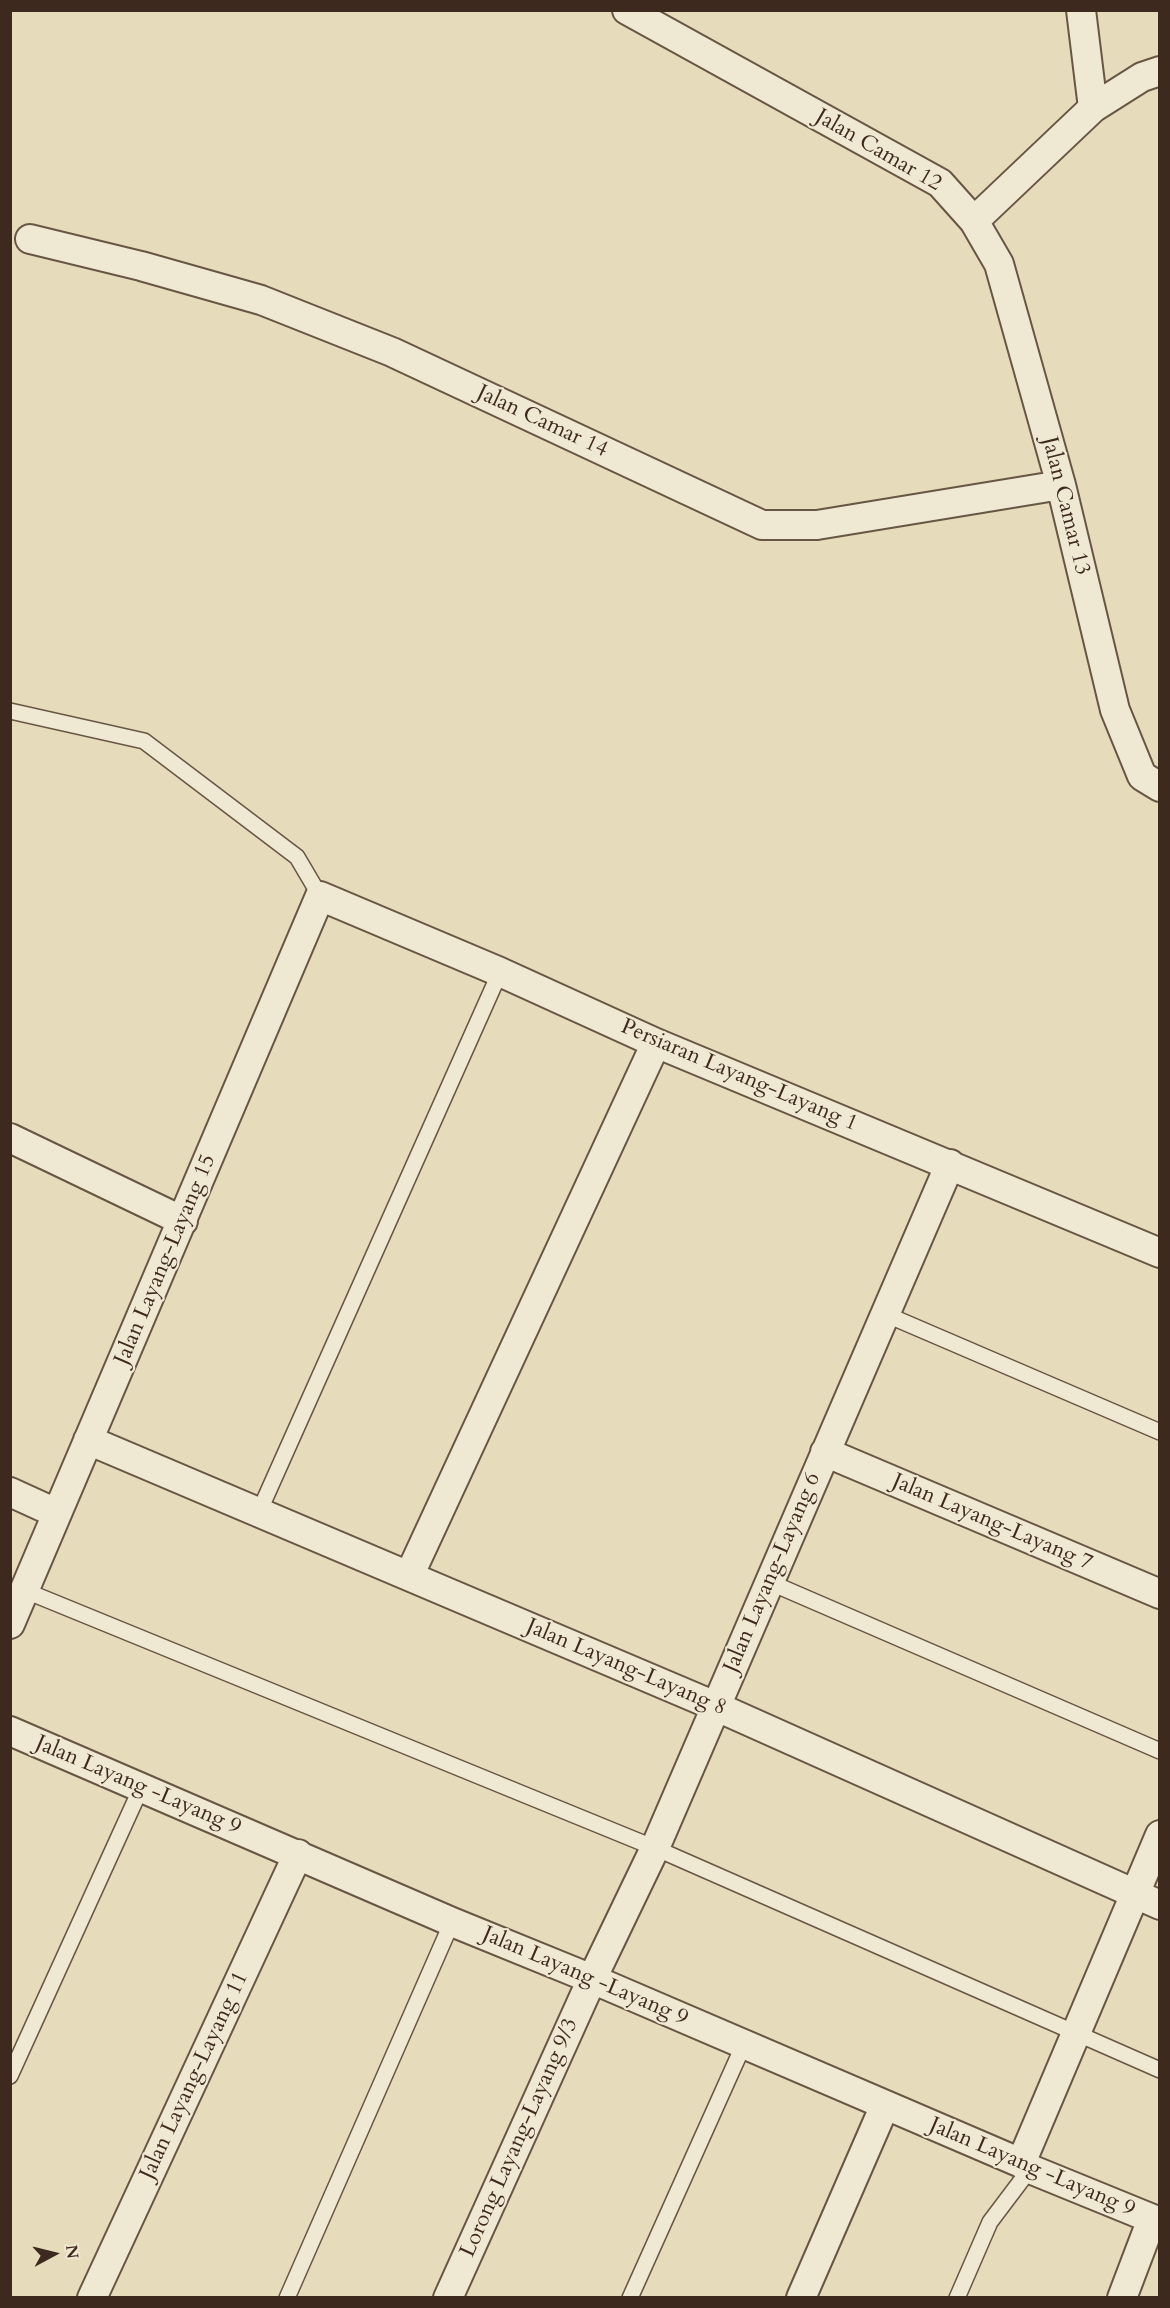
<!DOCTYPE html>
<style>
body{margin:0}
#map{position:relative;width:1170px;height:2308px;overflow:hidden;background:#e6dbba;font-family:Cardo,serif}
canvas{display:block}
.frame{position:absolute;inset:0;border:12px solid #3e291e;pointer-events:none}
.north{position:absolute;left:24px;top:2224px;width:60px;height:60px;-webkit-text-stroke:4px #efe8d2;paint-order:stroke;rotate:83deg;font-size:16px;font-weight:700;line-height:24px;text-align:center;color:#3e291e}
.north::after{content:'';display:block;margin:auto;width:21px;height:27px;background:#3e291e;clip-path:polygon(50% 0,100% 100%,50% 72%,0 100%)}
</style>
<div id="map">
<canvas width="1170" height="2308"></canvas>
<div class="frame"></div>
<div class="north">N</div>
</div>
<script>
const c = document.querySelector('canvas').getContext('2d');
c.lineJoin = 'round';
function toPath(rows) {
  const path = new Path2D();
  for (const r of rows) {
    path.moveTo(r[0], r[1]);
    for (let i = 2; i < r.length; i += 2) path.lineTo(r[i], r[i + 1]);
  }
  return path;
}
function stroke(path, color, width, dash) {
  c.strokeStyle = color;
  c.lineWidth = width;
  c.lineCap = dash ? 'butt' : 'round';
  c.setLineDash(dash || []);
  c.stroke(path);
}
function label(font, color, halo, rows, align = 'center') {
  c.font = font + ' Cardo,serif';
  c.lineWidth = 4.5;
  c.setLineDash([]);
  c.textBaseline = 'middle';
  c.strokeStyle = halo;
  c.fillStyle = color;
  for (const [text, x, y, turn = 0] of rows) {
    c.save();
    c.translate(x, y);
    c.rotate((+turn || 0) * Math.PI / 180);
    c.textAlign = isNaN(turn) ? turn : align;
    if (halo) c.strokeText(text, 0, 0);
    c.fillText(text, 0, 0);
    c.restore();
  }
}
const lane = toPath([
 [10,711,144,741,297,857,320,896],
 [885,1314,1160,1432],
 [259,1512,500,972],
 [769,1582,1160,1751],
 [26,1591,655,1848,1160,2070],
 [10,2076,141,1788],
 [287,2298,452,1922],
 [630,2298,744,2044],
 [957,2298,990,2222,1030,2169]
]);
const street = toPath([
 [627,10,940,183,974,221,999,264,1061,485,1115,710,1142,776,1160,787],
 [1081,10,1093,108],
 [974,221,1093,108,1142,77,1160,71],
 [30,239,141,266,261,300,392,352,762,525,817,525,1061,485],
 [10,1138,183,1221],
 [88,1440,715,1706,1160,1905],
 [825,1452,1160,1594],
 [10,1492,56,1513],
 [409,1576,656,1043],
 [10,1624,320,896,500,972,656,1043,1160,1253],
 [10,1731,452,1922,592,1979,1021,2163,1030,2169,1160,2222],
 [1021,2163,1160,1835],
 [92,2298,298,1854],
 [448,2298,592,1979,655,1848,950,1164],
 [801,2298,885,2105],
 [1122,2298,1152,2219]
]);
const streetNames = [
 ["Jalan Camar 12",878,151,30],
 ["Jalan Camar 14",542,422,25],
 ["Jalan Camar 13",1065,506,76],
 ["Persiaran Layang-Layang 1",739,1076,23],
 ["Jalan Layang-Layang 15",166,1260,-67],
 ["Jalan Layang-Layang 7",992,1523,23],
 ["Jalan Layang-Layang 6",773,1573,-67],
 ["Jalan Layang-Layang 8",626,1668,23],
 ["Jalan Layang -Layang 9",138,1786,23],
 ["Jalan Layang -Layang 9",585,1977,23],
 ["Jalan Layang-Layang 11",195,2076,-65],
 ["Lorong Layang-Layang 9/3",520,2138,-66],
 ["Jalan Layang -Layang 9",1032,2168,23]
];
stroke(lane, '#685645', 18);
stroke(street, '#685645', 32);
stroke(lane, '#efe8d2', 15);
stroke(street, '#efe8d2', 28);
label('22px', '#3e291e', '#efe8d2', streetNames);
</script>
